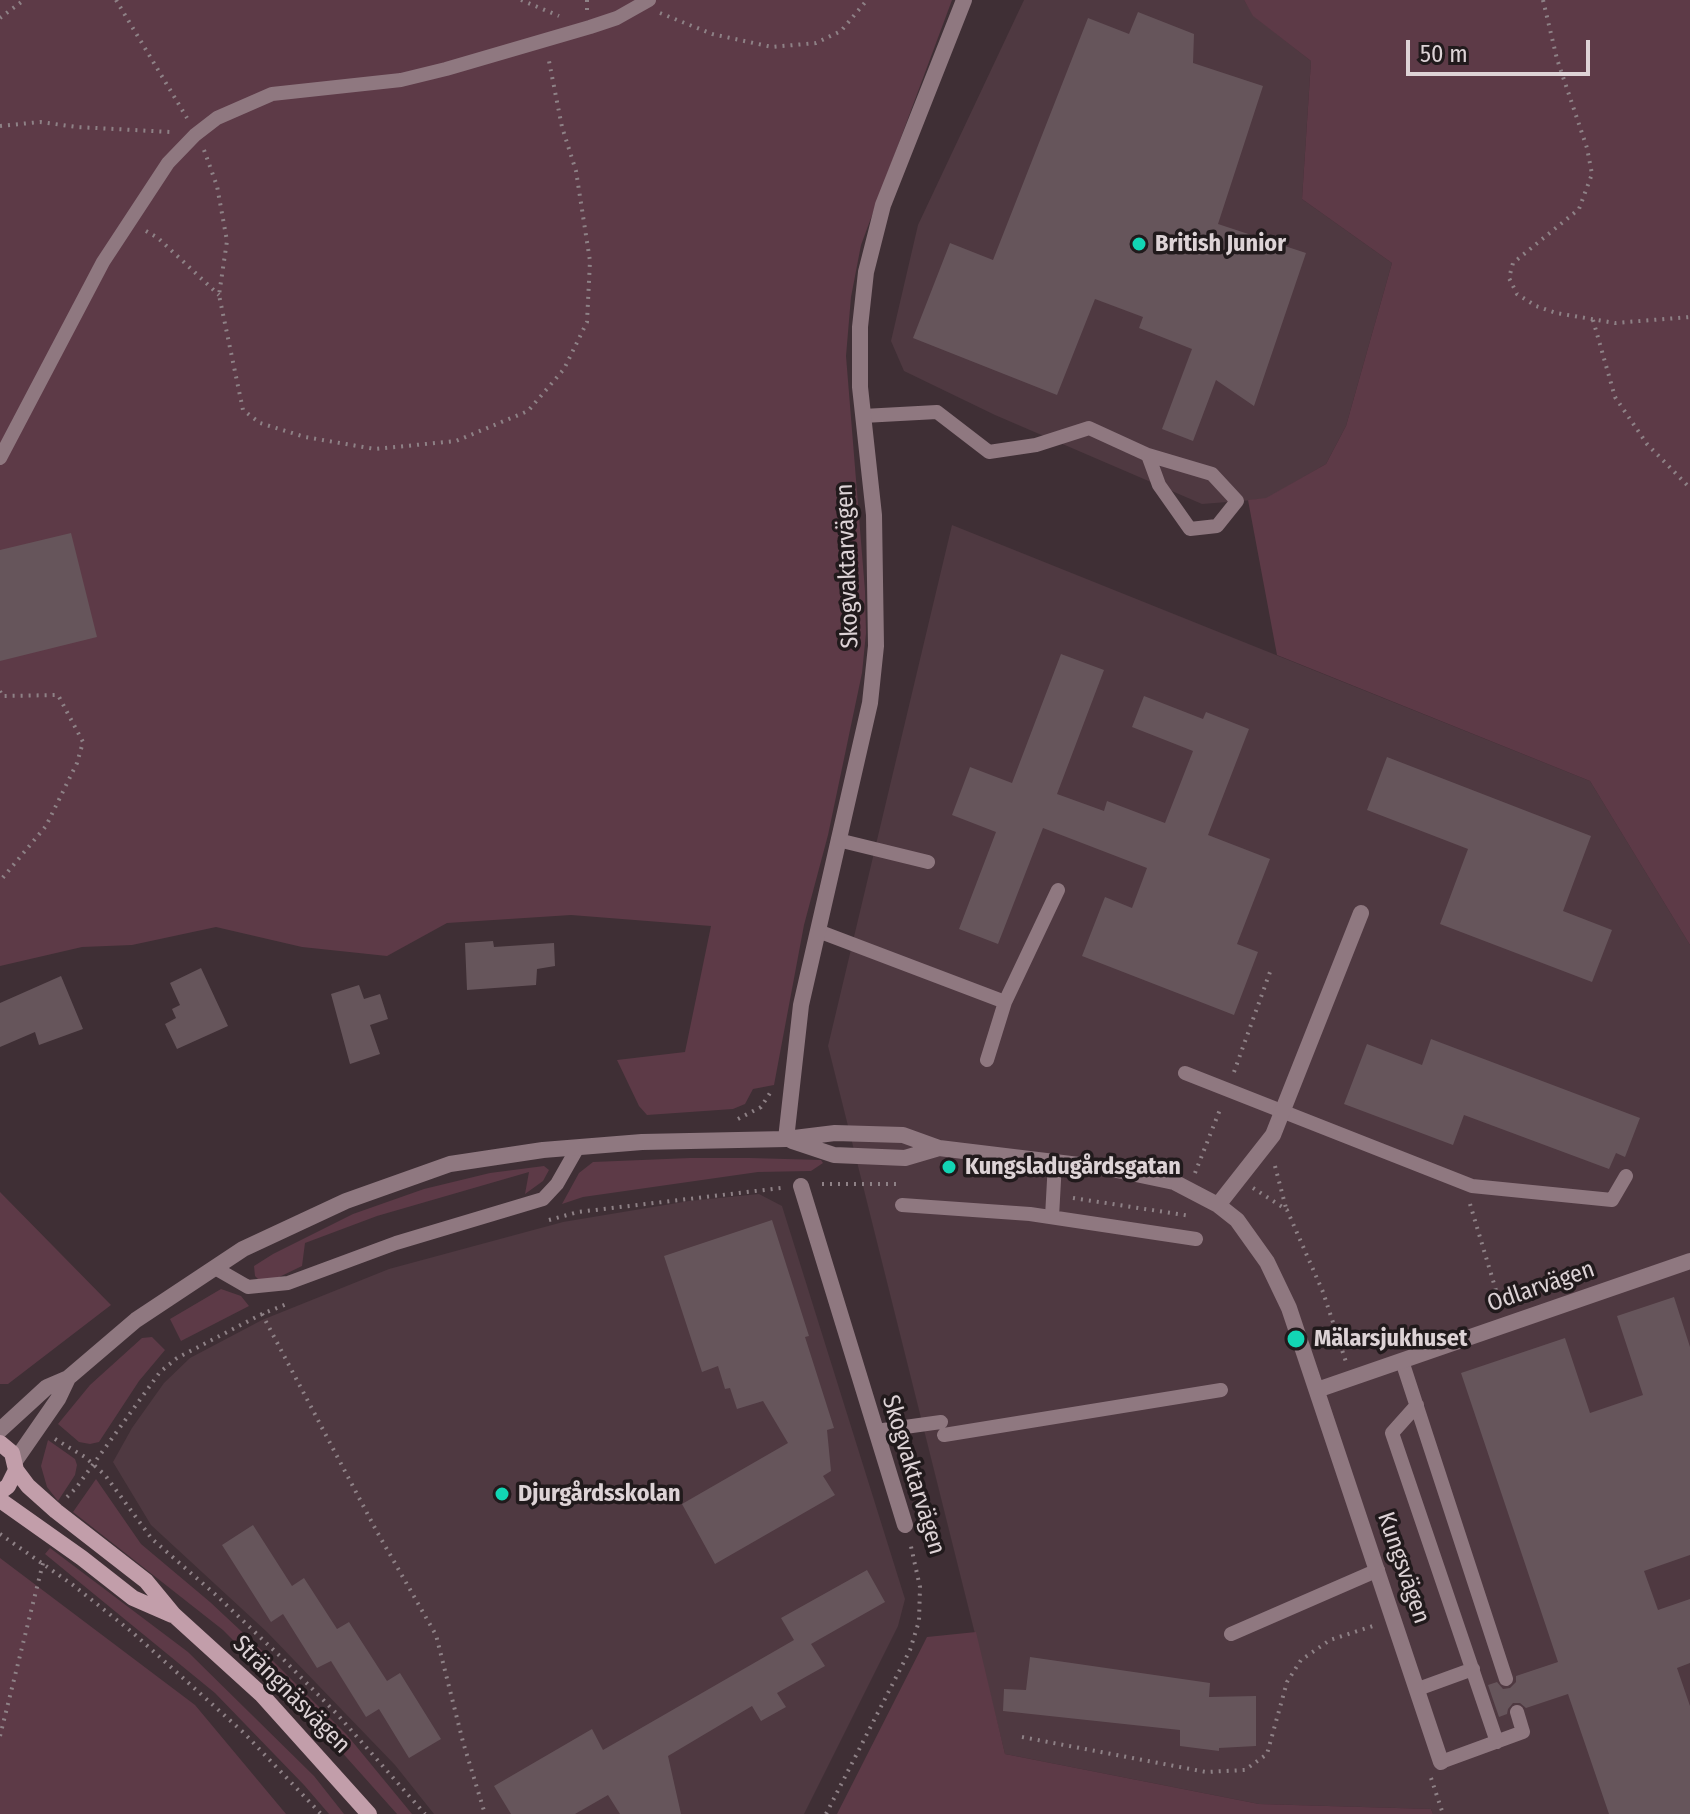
<!DOCTYPE html>
<meta charset="utf-8">
<style>
body{margin:0}
#map{position:relative;width:1690px;height:1814px;overflow:hidden;background:#3f2f35;font-family:"Fira Sans Condensed",sans-serif}
canvas{display:block}
.scale{position:absolute;left:1406px;top:40px;width:184px;height:36px;box-sizing:border-box;border:4px solid #ddd3d6;border-top:0;padding-left:10px;font-size:24px;line-height:28px;white-space:nowrap;color:#ddd3d6;-webkit-text-stroke:6px #211a1c;paint-order:stroke}
</style>
<div id="map">
<canvas width="1690" height="1814"></canvas>
<div class="scale">50 m</div>
</div>
<script>
const c = document.querySelector('canvas').getContext('2d');
c.lineJoin = 'round';
function fill(path, color) {
  c.fillStyle = color;
  c.fill(path, 'evenodd');
}
function toPath(rows) {
  const path = new Path2D();
  for (const r of rows) {
    path.moveTo(r[0], r[1]);
    for (let i = 2; i < r.length; i += 2) path.lineTo(r[i], r[i + 1]);
  }
  return path;
}
function stroke(path, color, width, dash) {
  c.strokeStyle = color;
  c.lineWidth = width;
  c.lineCap = dash ? 'butt' : 'round';
  c.setLineDash(dash || []);
  c.stroke(path);
}
function label(font, color, halo, rows, align = 'center') {
  c.font = font + ' "Fira Sans Condensed",sans-serif';
  c.lineWidth = 7;
  c.setLineDash([]);
  c.textBaseline = 'middle';
  c.strokeStyle = halo;
  c.fillStyle = color;
  for (const [text, x, y, turn = 0] of rows) {
    c.save();
    c.translate(x, y);
    c.rotate((+turn || 0) * Math.PI / 180);
    c.textAlign = isNaN(turn) ? turn : align;
    if (halo) c.strokeText(text, 0, 0);
    c.fillText(text, 0, 0);
    c.restore();
  }
}
const built = toPath([
 [1024,0,1244,0,1254,16,1311,61,1302,199,1392,263,1346,426,1326,464,1266,499,1202,504,995,415,904,371,891,341,918,225],
 [952,525,1590,781,1690,945,1690,1814,1433,1814,1431,1809,1259,1804,1005,1754,828,1046],
 [759,1194,782,1206,905,1599,898,1626,804,1814,434,1814,395,1765,267,1632,151,1525,113,1462,132,1428,164,1383,190,1358,262,1320,389,1269,563,1222,689,1201]
]);
const green = toPath([
 [0,0,952,0,861,245,851,297,846,356,865,591,866,633,862,673,828,835,804,925,774,1085,753,1089,745,1104,733,1109,647,1115,639,1106,617,1060,685,1052,711,926,571,915,447,923,387,956,302,947,216,927,132,945,82,947,0,966],
 [1244,0,1690,0,1690,945,1590,781,1277,655,1248,500,1266,498,1326,464,1346,426,1392,263,1302,199,1311,61,1253,16],
 [690,1158,750,1158,821,1160,823,1163,811,1171,758,1172,583,1197,562,1204,579,1173,593,1162],
 [544,1166,549,1170,543,1181,525,1194,529,1172,377,1216,305,1243,302,1266,273,1280,261,1282,255,1276,254,1266,273,1254,353,1214,424,1189,490,1173],
 [0,1192,111,1305,8,1384,0,1384],
 [221,1289,241,1296,249,1306,181,1341,170,1319],
 [152,1337,165,1350,139,1381,99,1442,90,1444,79,1442,58,1424,90,1385,142,1338],
 [48,1440,75,1459,77,1465,75,1475,58,1501,47,1487,41,1466],
 [96,1479,141,1544,210,1602,271,1659,347,1735,412,1814,397,1814,322,1730,223,1630,73,1512],
 [50,1548,188,1652,314,1776,344,1814,329,1814,304,1785,215,1693,45,1554],
 [0,1558,195,1705,286,1814,0,1814],
 [976,1632,1005,1754,1259,1804,1431,1809,1433,1814,837,1814,927,1637]
]);
const building = toPath([
 [1138,12,1194,34,1193,63,1263,86,1218,224,1306,253,1254,406,1216,380,1193,441,1162,429,1192,349,1139,328,1143,317,1095,299,1057,395,913,338,950,243,993,260,1088,18,1129,34],
 [71,533,97,637,0,661,0,550],
 [1061,654,1104,670,1057,794,1104,811,1107,801,1165,823,1193,751,1132,727,1144,696,1203,719,1206,712,1249,729,1208,835,1270,859,1237,944,1258,952,1234,1015,1082,956,1105,897,1132,908,1147,868,1043,828,998,944,959,929,996,832,952,815,970,767,1012,783],
 [1387,757,1591,836,1563,911,1612,930,1592,982,1440,924,1468,849,1367,810],
 [493,941,494,947,554,943,555,966,537,969,536,985,467,990,465,943],
 [201,968,228,1026,177,1049,165,1024,176,1018,172,1009,180,1005,170,983],
 [61,976,83,1029,39,1045,35,1032,0,1047,0,1003],
 [359,985,364,999,380,994,388,1019,370,1025,380,1054,350,1064,331,994],
 [1431,1039,1640,1118,1625,1157,1616,1153,1609,1169,1464,1115,1453,1145,1344,1104,1367,1044,1422,1065],
 [772,1220,809,1336,805,1337,834,1428,827,1430,831,1471,823,1476,835,1495,715,1564,682,1504,788,1443,763,1401,737,1409,730,1388,725,1389,718,1366,702,1372,664,1256],
 [1674,1297,1690,1347,1690,1555,1644,1571,1658,1610,1690,1599,1690,1663,1677,1668,1690,1706,1690,1814,1609,1814,1568,1694,1526,1708,1520,1703,1513,1703,1508,1709,1507,1714,1499,1717,1488,1685,1497,1682,1503,1689,1510,1688,1516,1682,1516,1676,1558,1662,1461,1373,1565,1338,1590,1413,1643,1395,1617,1316],
 [253,1525,292,1586,304,1578,337,1629,349,1622,387,1681,400,1673,441,1739,409,1758,379,1709,366,1717,331,1661,317,1668,283,1614,271,1622,222,1545],
 [867,1570,885,1602,811,1644,825,1666,777,1693,786,1707,761,1721,752,1706,668,1756,681,1814,620,1814,608,1795,575,1814,511,1814,494,1786,592,1729,603,1750,794,1640,781,1618],
 [1030,1657,1210,1683,1209,1697,1256,1696,1256,1746,1219,1748,1219,1751,1180,1746,1180,1730,1003,1711,1004,1689,1026,1690]
]);
const path = toPath([
 [116,0,187,118],
 [521,0,559,16],
 [1543,0,1557,59,1587,148,1592,174,1579,209,1513,263,1509,278,1517,294,1536,306,1556,313,1615,323,1690,317],
 [587,10,587,0],
 [660,13,712,34,772,47,816,43,841,31,867,0],
 [0,18,24,0],
 [0,126,40,122,77,127,171,132],
 [204,150,217,186,227,241,219,295,243,410,260,423,305,437,375,449,456,441,528,411,564,369,587,322,590,261,576,171,562,127,548,56],
 [146,231,158,238,219,295],
 [1593,320,1615,397,1647,444,1690,488],
 [0,691,2,696,58,695,83,742,77,763,46,826,0,881],
 [1234,1072,1270,972],
 [738,1119,761,1107,770,1093],
 [1275,1166,1286,1208],
 [1195,1173,1221,1107],
 [822,1184,901,1184],
 [1253,1188,1287,1210,1323,1292,1346,1362],
 [1073,1198,1191,1216],
 [1470,1204,1501,1307],
 [549,1220,578,1212,781,1188],
 [262,1314,376,1530,436,1635,463,1742,485,1814],
 [1319,1336,1336,1330],
 [55,1439,85,1457,105,1475,152,1539,216,1595,283,1659,337,1714,425,1814],
 [67,1497,76,1488,160,1372,177,1358,262,1314,289,1303],
 [0,1534,73,1585,132,1632,244,1733,321,1814],
 [0,1736,43,1563],
 [1022,1737,1206,1772,1245,1770,1267,1754,1287,1682,1301,1660,1330,1640,1376,1625],
 [1431,1778,1443,1814],
 [826,1814,910,1650,919,1621,920,1587,910,1542]
]);
const lane = toPath([
 [863,416,937,412,989,452,1036,445,1089,428,1148,455,1159,485,1190,529,1217,526,1237,501,1212,474,1148,455],
 [0,458,103,262,168,163,195,135,217,118,272,94,401,80,446,69,590,27,617,18,649,0],
 [838,840,928,862],
 [818,931,1005,1002,1058,890],
 [987,1060,1005,1002],
 [1185,1073,1472,1186,1612,1200,1626,1176],
 [902,1205,1030,1214,1196,1239],
 [1052,1217,1055,1162],
 [215,1268,248,1287,288,1283,396,1243,543,1199,557,1184,578,1147],
 [1402,1361,1506,1679],
 [1417,1405,1392,1433,1497,1742],
 [876,1431,941,1422],
 [944,1435,1221,1390],
 [1231,1634,1378,1570],
 [1418,1689,1473,1669],
 [1441,1762,1523,1732,1517,1712]
]);
const street = toPath([
 [786,1139,801,1005,870,703,876,646,874,515,860,387,860,327,866,272,883,205,964,0],
 [792,1141,834,1155,905,1158,939,1148],
 [801,1186,905,1525],
 [1218,1205,1273,1135,1361,913],
 [1317,1390,1690,1261],
 [0,1430,47,1387,68,1378,136,1320,243,1249,346,1201,450,1164,543,1150,642,1142,786,1139,835,1133,903,1135,939,1148,1112,1169,1174,1182,1218,1205,1237,1220,1267,1262,1289,1308,1441,1762],
 [15,1461,58,1399,68,1378]
]);
const secondary = toPath([
 [0,1443,12,1453,16,1470,8,1486,0,1492],
 [16,1470,28,1486,56,1511,146,1581,174,1615,261,1694,369,1814],
 [0,1500,82,1558,133,1598,172,1615]
]);
const markers = [
 [1139,244,8,"#12d5b4"],
 [949,1167,8,"#12d5b4"],
 [1296,1339,10,"#12d5b4"],
 [502,1494,8,"#12d5b4"]
];
const poiNames = [
 ["British Junior",1155,244],
 ["Kungsladugårdsgatan",965,1167],
 ["Mälarsjukhuset",1314,1339],
 ["Djurgårdsskolan",518,1494]
];
const streetNames = [
 ["Skogvaktarvägen",848,566,-92],
 ["Odlarvägen",1541,1287,-19],
 ["Skogvaktarvägen",913,1475,73],
 ["Kungsvägen",1403,1568,71],
 ["Strängnäsvägen",291,1695,45]
];
fill(built, '#4f3941');
fill(green, '#5d3a47');
fill(building, '#66555b');
stroke(path, '#8e8186', 4, [2, 6]);
stroke(lane, '#8f7880', 14);
stroke(street, '#8f7880', 16);
stroke(secondary, '#c29eaa', 16);
for (const [x, y, r, color] of markers) {
  const dot = new Path2D();
  dot.arc(x, y, r, 0, 2 * Math.PI);
  c.fillStyle = color;
  c.fill(dot);
  stroke(dot, '#211a1c', 3);
}
label('bold 24px', '#ddd3d6', '#211a1c', poiNames, 'left');
label('24px', '#ddd3d6', '#211a1c', streetNames);
</script>
